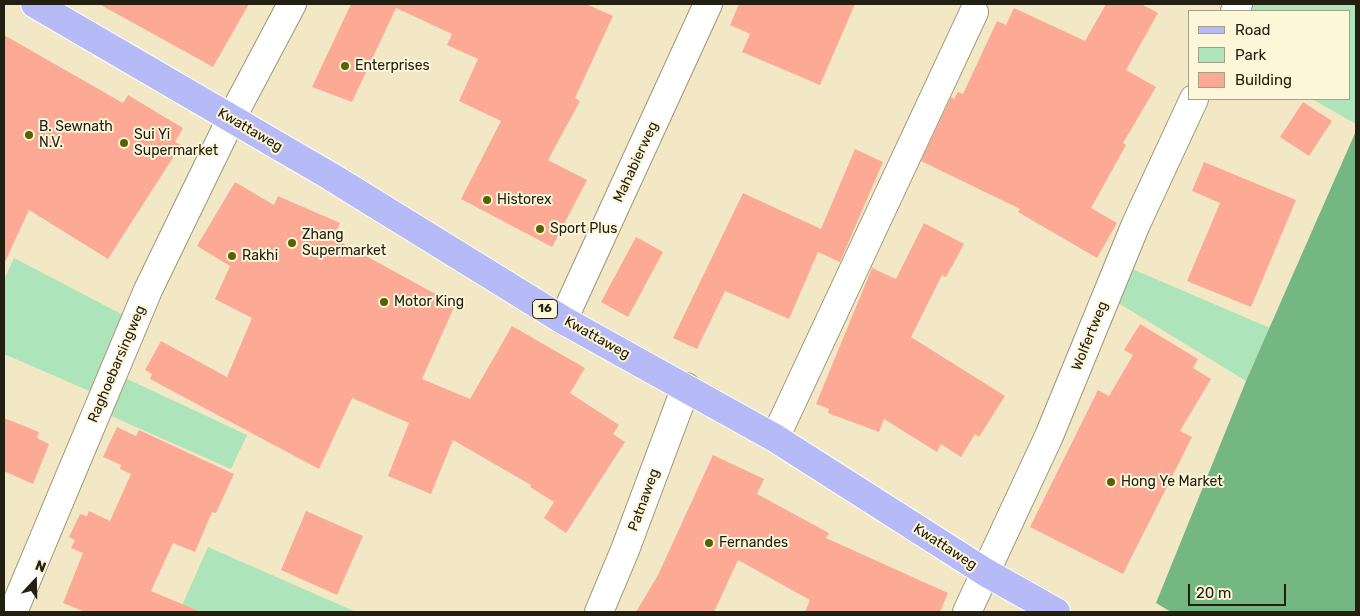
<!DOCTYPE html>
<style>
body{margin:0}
#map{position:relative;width:1360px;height:616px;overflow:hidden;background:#f3e8c5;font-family:Rubik,sans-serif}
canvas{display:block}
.frame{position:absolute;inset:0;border:5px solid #232012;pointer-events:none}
.legend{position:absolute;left:1188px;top:10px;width:162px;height:90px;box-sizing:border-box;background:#fef6d9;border:1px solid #a6a089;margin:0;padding:6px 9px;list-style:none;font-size:15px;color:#232012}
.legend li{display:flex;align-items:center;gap:10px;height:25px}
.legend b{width:25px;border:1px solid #a6a089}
.north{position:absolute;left:10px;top:556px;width:50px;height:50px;-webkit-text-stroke:4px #fef6d9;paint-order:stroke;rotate:21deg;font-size:14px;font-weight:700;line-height:20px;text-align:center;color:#232012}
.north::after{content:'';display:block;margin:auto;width:18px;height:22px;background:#232012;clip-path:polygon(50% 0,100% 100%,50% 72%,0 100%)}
.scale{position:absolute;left:1188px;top:584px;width:98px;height:22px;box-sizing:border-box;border:2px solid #232012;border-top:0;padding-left:6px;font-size:15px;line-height:18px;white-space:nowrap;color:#232012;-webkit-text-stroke:4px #fef6d9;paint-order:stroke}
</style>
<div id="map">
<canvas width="1360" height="616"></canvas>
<div class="frame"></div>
<ul class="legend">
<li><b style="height:6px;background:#b6bbf8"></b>Road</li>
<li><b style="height:14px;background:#aee4b9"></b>Park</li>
<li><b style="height:14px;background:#fcaa96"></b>Building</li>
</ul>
<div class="north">N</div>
<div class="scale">20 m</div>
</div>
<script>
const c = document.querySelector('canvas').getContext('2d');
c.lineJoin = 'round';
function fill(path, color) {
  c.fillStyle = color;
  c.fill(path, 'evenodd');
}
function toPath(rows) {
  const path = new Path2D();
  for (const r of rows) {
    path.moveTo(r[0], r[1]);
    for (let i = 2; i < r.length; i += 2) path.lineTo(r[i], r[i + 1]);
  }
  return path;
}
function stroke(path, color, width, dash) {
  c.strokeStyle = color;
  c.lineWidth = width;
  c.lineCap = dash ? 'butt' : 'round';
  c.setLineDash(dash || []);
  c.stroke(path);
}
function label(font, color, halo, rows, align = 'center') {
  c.font = font + ' Rubik,sans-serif';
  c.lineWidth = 4;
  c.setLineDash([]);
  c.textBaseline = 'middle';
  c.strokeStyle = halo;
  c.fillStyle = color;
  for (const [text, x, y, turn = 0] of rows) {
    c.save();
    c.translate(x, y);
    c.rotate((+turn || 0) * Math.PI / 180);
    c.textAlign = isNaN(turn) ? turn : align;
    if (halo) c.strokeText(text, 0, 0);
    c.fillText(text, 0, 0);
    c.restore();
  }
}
const green = toPath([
 [1253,4,1356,4,1356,124,1312,99,1349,99,1349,11,1250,11],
 [14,258,125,316,94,393,4,354,4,280],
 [1130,268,1270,328,1246,381,1115,301],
 [125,378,247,435,231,469,109,415],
 [208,547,356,612,179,612]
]);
const forest = toPath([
 [1356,131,1356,612,1171,612,1156,603,1246,381]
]);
const building = toPath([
 [99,4,249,4,213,67],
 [351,4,586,4,613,16,575,98,580,101,548,160,587,180,552,247,461,199,501,121,459,101,478,59,447,45,452,34,396,8,352,102,312,87],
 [739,4,855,4,820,85,742,52,750,34,730,25],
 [1106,4,1141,4,1158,13,1126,70,1156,87,1123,143,1126,145,1091,208,1117,223,1097,258,1018,212,1020,209,921,161,951,97,954,99,958,92,963,94,997,21,1006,25,1014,8,1085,41],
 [4,35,123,103,128,95,183,128,175,142,181,145,108,259,29,210,4,264],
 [1303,102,1332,121,1309,156,1280,137],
 [855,149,883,162,840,262,818,252,789,319,725,291,697,349,673,338,743,193,821,229],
 [1204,162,1296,200,1251,307,1187,281,1220,203,1192,191],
 [235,182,274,205,278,196,340,223,333,238,430,291,456,303,422,379,470,399,512,326,585,368,570,393,619,425,613,434,625,442,566,533,544,518,554,502,530,487,531,485,453,440,431,494,388,476,409,423,352,398,319,469,150,379,152,374,145,370,161,341,227,377,252,318,215,299,230,266,197,246],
 [924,223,964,244,946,277,942,275,911,337,1005,396,979,437,975,434,961,457,941,444,937,452,884,419,879,432,828,413,829,409,816,404,872,268,896,279],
 [636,237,663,252,628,317,601,302],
 [1140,324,1198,359,1193,368,1211,379,1180,431,1192,437,1123,574,1030,527,1098,390,1109,396,1133,355,1124,350],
 [4,418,39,432,37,438,49,444,33,484,4,471],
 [117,427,136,436,139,430,234,474,216,513,212,512,195,552,173,543,151,591,201,612,85,612,63,603,83,553,71,548,75,540,69,537,80,514,87,516,89,511,110,521,131,474,120,469,121,465,103,457],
 [713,455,764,479,757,494,829,533,826,538,948,593,940,612,805,612,810,600,738,560,714,612,636,612,658,575],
 [306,511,363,536,337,595,281,570]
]);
const street = toPath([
 [1235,11,1238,4],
 [563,320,708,4],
 [775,438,974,12],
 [13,612,148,290,231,119],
 [599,612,625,550,686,387],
 [967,612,1049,436,1136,224,1194,99]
]);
const secondary = toPath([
 [231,119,292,4]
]);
const primary = toPath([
 [35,4,330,176,563,320,775,438,985,572,1056,612]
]);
const markers = [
 [345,66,5,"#596200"],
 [29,135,5,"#596200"],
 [124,143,5,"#596200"],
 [487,200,5,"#596200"],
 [540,229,5,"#596200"],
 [292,243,5,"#596200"],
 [232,256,5,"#596200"],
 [384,302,5,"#596200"],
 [1111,482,5,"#596200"],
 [709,543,5,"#596200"]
];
const shields = [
 [545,309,25]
];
const shieldNames = [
 ["16",545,309]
];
const poiNames = [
 ["Enterprises",355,66],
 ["B. Sewnath",39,127],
 ["N.V.",39,143],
 ["Sui Yi",134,135],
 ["Supermarket",134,151],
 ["Historex",497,200],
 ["Sport Plus",550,229],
 ["Zhang",302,235],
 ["Supermarket",302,251],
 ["Rakhi",242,256],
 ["Motor King",394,302],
 ["Hong Ye Market",1121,482],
 ["Fernandes",719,543]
];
const streetNames = [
 ["Kwattaweg",250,130,30],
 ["Mahabierweg",636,162,-65],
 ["Wolfertweg",1090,336,-68],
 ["Kwattaweg",597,338,29],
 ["Raghoebarsingweg",117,364,-67],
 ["Patnaweg",644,500,-70],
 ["Kwattaweg",945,547,33]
];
fill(green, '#aee4b9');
fill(forest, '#74b783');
fill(building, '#fcaa96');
stroke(street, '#9e9574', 30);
stroke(secondary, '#9e9574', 30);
stroke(primary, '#fff', 30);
stroke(street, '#fff', 28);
stroke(secondary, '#fff', 28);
stroke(primary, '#b6bbf8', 28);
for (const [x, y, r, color] of markers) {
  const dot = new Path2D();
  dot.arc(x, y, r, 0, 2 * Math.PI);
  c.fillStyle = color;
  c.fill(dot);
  stroke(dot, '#fef6d9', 2);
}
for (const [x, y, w] of shields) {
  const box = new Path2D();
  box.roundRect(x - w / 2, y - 9.5, w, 19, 4);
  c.fillStyle = '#fef6d9';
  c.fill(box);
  stroke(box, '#232012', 1);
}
label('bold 12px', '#232012', null, shieldNames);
label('14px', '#232012', '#fef6d9', poiNames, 'left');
label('14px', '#232012', '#fef6d9', streetNames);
</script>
